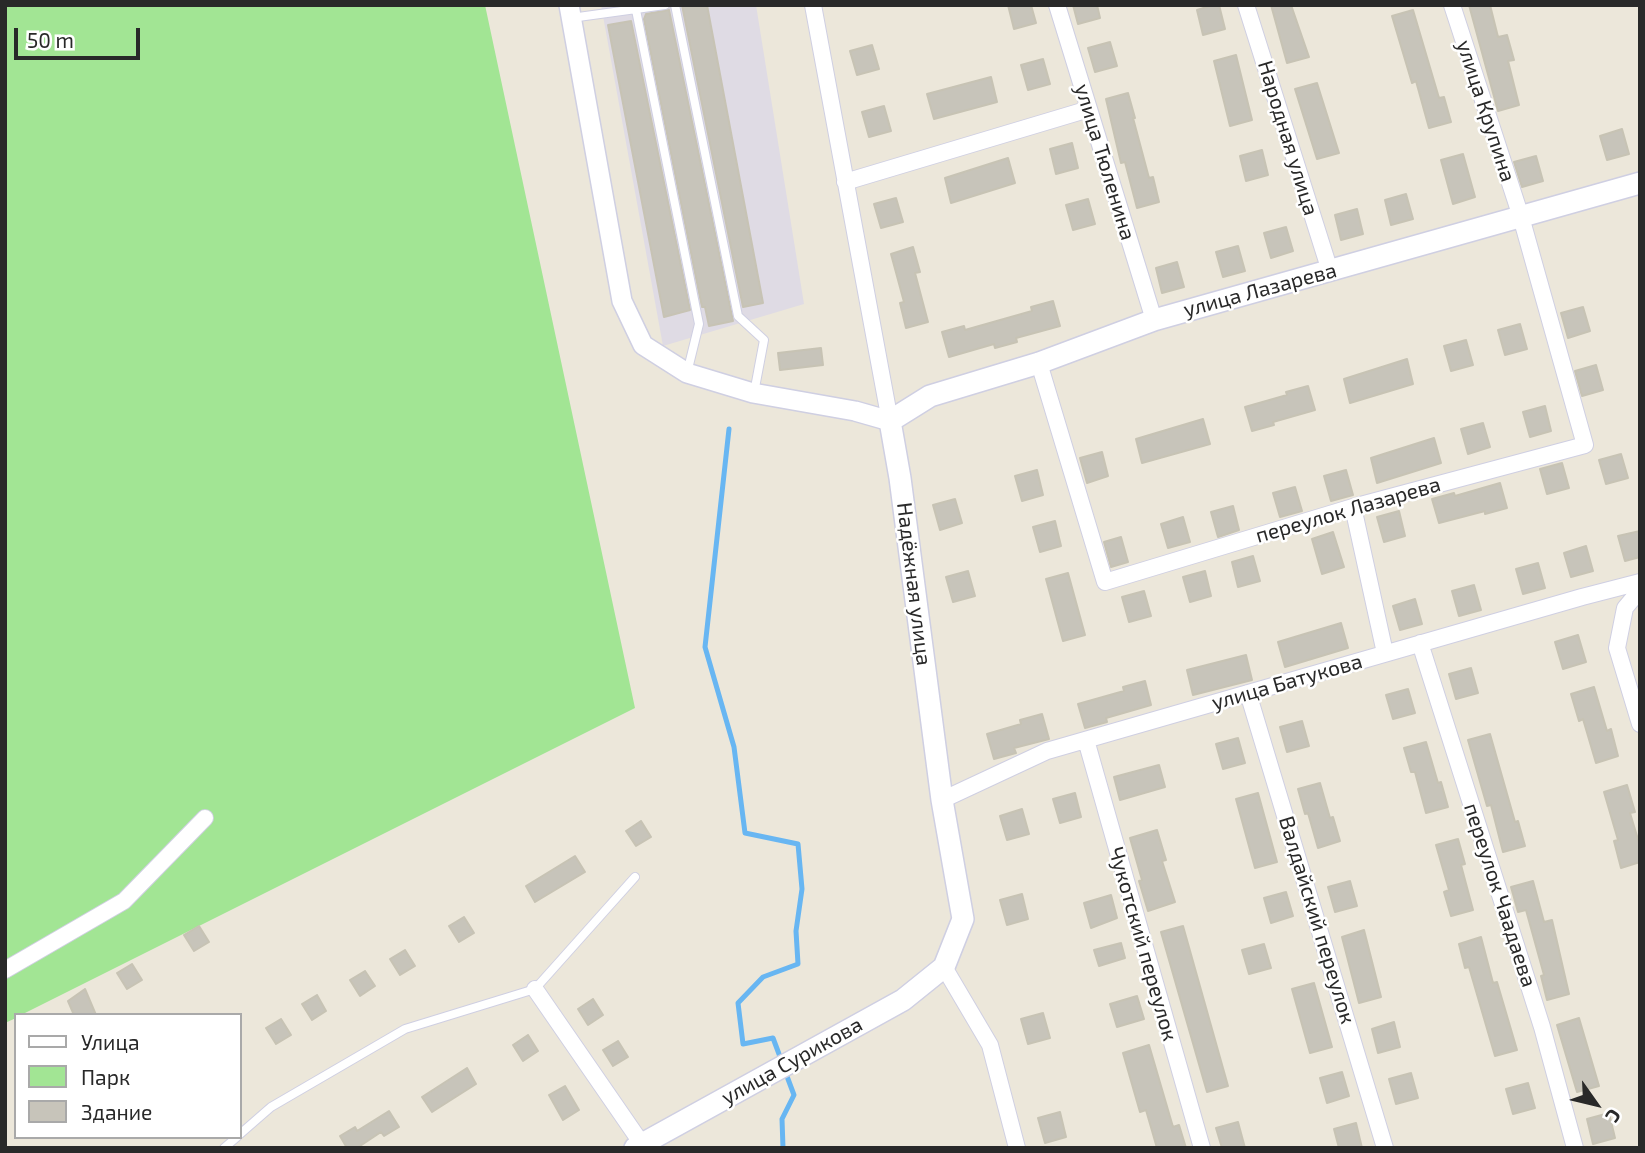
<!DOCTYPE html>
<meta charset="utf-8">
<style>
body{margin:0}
#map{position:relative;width:1645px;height:1153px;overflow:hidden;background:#ece7da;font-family:"Exo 2",sans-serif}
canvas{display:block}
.frame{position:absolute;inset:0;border:7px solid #292929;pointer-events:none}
.legend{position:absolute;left:14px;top:1013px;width:228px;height:126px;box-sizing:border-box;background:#fff;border:2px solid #a9a9a9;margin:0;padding:9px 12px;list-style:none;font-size:21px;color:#292929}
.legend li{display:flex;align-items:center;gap:14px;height:35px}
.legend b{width:35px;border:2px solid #a9a9a9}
.north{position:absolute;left:1561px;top:1069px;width:70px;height:70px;-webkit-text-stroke:5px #fff;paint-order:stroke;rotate:124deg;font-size:19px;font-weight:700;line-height:28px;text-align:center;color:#292929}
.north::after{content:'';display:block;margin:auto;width:24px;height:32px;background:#292929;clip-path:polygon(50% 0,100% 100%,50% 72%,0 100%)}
.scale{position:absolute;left:14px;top:28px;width:126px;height:32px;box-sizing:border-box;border:4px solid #292929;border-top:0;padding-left:9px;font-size:21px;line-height:24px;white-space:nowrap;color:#292929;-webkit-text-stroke:5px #fff;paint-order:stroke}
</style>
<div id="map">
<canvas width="1645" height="1153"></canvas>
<div class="frame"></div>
<ul class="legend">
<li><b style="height:9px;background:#fff"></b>Улица</li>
<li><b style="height:19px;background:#a2e594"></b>Парк</li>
<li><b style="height:19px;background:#c7c4ba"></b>Здание</li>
</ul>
<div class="north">С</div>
<div class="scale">50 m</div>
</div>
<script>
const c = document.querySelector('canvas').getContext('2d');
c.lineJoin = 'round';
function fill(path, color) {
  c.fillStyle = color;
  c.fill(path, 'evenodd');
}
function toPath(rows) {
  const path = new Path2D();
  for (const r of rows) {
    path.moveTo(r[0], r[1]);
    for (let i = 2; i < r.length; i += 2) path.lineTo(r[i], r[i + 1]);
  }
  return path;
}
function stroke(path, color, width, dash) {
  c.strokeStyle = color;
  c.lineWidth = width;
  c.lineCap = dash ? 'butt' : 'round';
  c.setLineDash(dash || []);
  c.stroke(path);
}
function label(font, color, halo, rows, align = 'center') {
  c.font = font + ' "Exo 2",sans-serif';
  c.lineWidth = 5;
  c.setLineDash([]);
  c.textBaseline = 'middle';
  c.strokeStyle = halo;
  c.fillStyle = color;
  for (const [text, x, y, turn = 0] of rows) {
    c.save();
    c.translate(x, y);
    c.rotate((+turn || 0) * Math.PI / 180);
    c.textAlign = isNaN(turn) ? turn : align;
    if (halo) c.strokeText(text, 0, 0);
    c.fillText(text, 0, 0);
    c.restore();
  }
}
const industrial = toPath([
 [601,5,756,5,804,304,663,346]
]);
const green = toPath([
 [5,5,485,5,635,708,21,1015,16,1015,16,1018,5,1023]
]);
const stream = toPath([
 [729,429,705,647,734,747,745,833,798,844,802,889,796,931,798,964,763,977,738,1003,743,1044,773,1038,782,1062],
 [783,1148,782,1119,794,1095,785,1071]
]);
const building = toPath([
 [682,5,707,5,763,303,743,307,682,5],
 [1008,5,1031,5,1036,23,1014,29,1008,5],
 [1073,5,1097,5,1100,18,1078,24,1073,5],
 [1213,5,1219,5,1225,29,1203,35,1197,10,1213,5],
 [1271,5,1291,5,1309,57,1287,63,1271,5],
 [1469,5,1490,5,1498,37,1507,35,1514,60,1508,61,1519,105,1498,111,1469,5],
 [669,10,733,321,709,326,705,307,702,307,644,19,646,14,669,10],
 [1413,10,1439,98,1444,97,1451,122,1429,128,1416,81,1412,83,1392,16,1413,10],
 [631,21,690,310,664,317,608,25,631,21],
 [1110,42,1117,66,1095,72,1088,48,1110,42],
 [872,45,879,69,857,75,850,51,872,45],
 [1236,55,1252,120,1230,126,1214,61,1236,55],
 [1043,59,1050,84,1028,90,1021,65,1043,59],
 [991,77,997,102,934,119,927,94,991,77],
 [1317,83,1339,153,1317,159,1295,89,1317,83],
 [1128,93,1135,118,1133,118,1149,178,1153,177,1159,202,1137,208,1125,162,1121,163,1106,99,1128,93],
 [884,106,891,131,869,137,862,112,884,106],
 [1622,129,1629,154,1607,160,1600,136,1622,129],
 [1072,143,1078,168,1056,174,1050,149,1072,143],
 [1262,150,1268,175,1246,181,1240,156,1262,150],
 [1463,154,1475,197,1453,204,1441,160,1463,154],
 [1536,156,1543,181,1522,187,1514,162,1536,156],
 [1008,158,1015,183,951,203,945,178,1008,158],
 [1406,194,1413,219,1391,225,1385,200,1406,194],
 [896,198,903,222,881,228,874,204,896,198],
 [1088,199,1095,224,1073,230,1066,205,1088,199],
 [1357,209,1363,234,1341,240,1335,215,1357,209],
 [1286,227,1293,251,1271,258,1264,233,1286,227],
 [1238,246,1245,271,1223,277,1216,252,1238,246],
 [913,247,920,272,915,273,928,322,906,328,900,303,904,302,891,254,913,247],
 [1177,262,1184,287,1162,293,1156,268,1177,262],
 [1053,301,1060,326,1016,338,1017,342,995,348,994,344,949,357,942,332,964,326,965,330,1032,311,1031,307,1053,301],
 [1583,307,1590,331,1568,338,1561,313,1583,307],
 [1520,324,1527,349,1505,355,1498,330,1520,324],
 [1466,340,1473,365,1451,371,1444,346,1466,340],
 [821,348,823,365,780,370,778,353,821,348],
 [1407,359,1413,384,1350,403,1344,379,1407,359],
 [1596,365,1603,390,1582,396,1575,371,1596,365],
 [1308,386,1315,410,1273,422,1274,425,1252,431,1245,407,1287,395,1286,392,1308,386],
 [1545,406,1551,431,1530,437,1523,412,1545,406],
 [1203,419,1210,444,1142,463,1136,439,1203,419],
 [1483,423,1490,447,1468,454,1461,429,1483,423],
 [1434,438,1441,463,1377,483,1371,458,1434,438],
 [1102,452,1108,476,1087,483,1080,458,1102,452],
 [1621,454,1628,478,1606,484,1599,460,1621,454],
 [1562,463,1569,488,1547,494,1540,469,1562,463],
 [1037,470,1043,495,1022,501,1015,476,1037,470],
 [1346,470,1353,495,1331,501,1324,476,1346,470],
 [1500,483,1507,508,1485,514,1485,511,1439,523,1432,499,1454,493,1455,496,1500,483],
 [1295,487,1302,511,1280,517,1273,493,1295,487],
 [955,499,962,523,940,530,933,505,955,499],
 [1233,506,1239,530,1218,537,1211,512,1233,506],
 [1399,511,1405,536,1384,542,1377,517,1399,511],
 [1183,517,1190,542,1168,548,1161,524,1183,517],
 [1055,521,1061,546,1040,552,1033,527,1055,521],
 [1640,531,1640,557,1625,561,1618,536,1640,531],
 [1333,532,1344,567,1322,574,1312,539,1333,532],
 [1121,537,1128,562,1111,567,1104,542,1121,537],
 [1586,546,1593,571,1571,577,1564,553,1586,546],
 [1253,556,1260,581,1238,587,1232,562,1253,556],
 [1538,563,1545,588,1523,594,1516,569,1538,563],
 [968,571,975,596,953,602,946,577,968,571],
 [1205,571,1211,596,1190,602,1183,577,1205,571],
 [1068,573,1085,635,1063,641,1046,579,1068,573],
 [1474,585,1481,610,1459,616,1452,591,1474,585],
 [1144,591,1151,616,1129,622,1122,597,1144,591],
 [1415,599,1422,624,1400,630,1393,606,1415,599],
 [1341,623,1348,648,1285,667,1278,642,1341,623],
 [1578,635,1586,662,1563,669,1555,642,1578,635],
 [1246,655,1252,680,1193,695,1187,670,1246,655],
 [1471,668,1478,693,1456,699,1449,674,1471,668],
 [1145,681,1151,705,1106,718,1107,722,1085,728,1078,704,1124,691,1123,687,1145,681],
 [1594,687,1607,731,1611,729,1618,756,1596,763,1583,719,1579,721,1571,694,1594,687],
 [1408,689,1415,713,1393,719,1386,695,1408,689],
 [1042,714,1049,739,1014,748,1016,753,994,759,987,734,1021,724,1020,720,1042,714],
 [1302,721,1309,746,1287,752,1280,727,1302,721],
 [1490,734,1515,822,1518,821,1525,846,1503,852,1491,805,1487,806,1468,740,1490,734],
 [1238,738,1245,763,1223,769,1216,744,1238,738],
 [1426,742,1438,783,1441,782,1448,807,1426,813,1415,772,1411,772,1404,748,1426,742],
 [1159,765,1165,787,1120,800,1114,777,1159,765],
 [1320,783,1330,818,1333,817,1340,841,1318,848,1308,813,1305,814,1298,789,1320,783],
 [1627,785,1635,812,1630,813,1640,846,1640,862,1621,868,1614,841,1618,840,1604,792,1627,785],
 [1075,793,1081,817,1060,823,1053,799,1075,793],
 [1258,793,1277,862,1255,868,1236,799,1258,793],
 [1022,809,1029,834,1007,840,1000,816,1022,809],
 [641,821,651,837,636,846,626,831,641,821],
 [1157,830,1166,860,1162,861,1175,902,1148,911,1139,881,1142,880,1130,838,1157,830],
 [1458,839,1465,864,1461,865,1473,910,1451,916,1444,892,1449,890,1436,845,1458,839],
 [575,856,585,872,535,902,526,886,575,856],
 [1350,881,1357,906,1335,912,1328,887,1350,881],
 [1533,881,1544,922,1552,920,1569,994,1547,1000,1541,976,1544,975,1526,910,1518,912,1511,887,1533,881],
 [1286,892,1293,916,1271,923,1264,898,1286,892],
 [1022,894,1028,919,1007,925,1000,900,1022,894],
 [1111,895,1117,918,1091,928,1084,903,1111,895],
 [464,917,474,933,459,942,449,926,464,917],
 [199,926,209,942,194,951,184,935,199,926],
 [1183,926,1228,1086,1207,1092,1161,932,1183,926],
 [1364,930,1381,997,1359,1003,1342,937,1364,930],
 [1481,937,1493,983,1497,982,1517,1050,1495,1056,1469,967,1465,968,1459,944,1481,937],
 [1121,943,1125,958,1099,966,1094,950,1121,943],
 [1264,944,1271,968,1249,974,1242,950,1264,944],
 [405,950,415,966,400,975,390,959,405,950],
 [132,964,142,980,127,989,117,973,132,964],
 [365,971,375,986,360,996,350,980,365,971],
 [1314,983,1332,1047,1310,1053,1292,989,1314,983],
 [85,989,96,1015,74,1015,68,1001,85,989],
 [317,995,326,1011,312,1020,302,1004,317,995],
 [1137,996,1144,1019,1117,1027,1110,1004,1137,996],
 [593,999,603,1015,588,1025,578,1009,593,999],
 [1043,1013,1050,1038,1028,1044,1021,1019,1043,1013],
 [1579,1018,1599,1086,1577,1092,1557,1025,1579,1018],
 [281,1019,291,1035,276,1044,266,1028,281,1019],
 [1394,1022,1400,1047,1378,1053,1372,1029,1394,1022],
 [528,1035,538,1051,523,1061,513,1045,528,1035],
 [618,1041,628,1057,613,1066,603,1050,618,1041],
 [1149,1045,1173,1127,1179,1125,1186,1148,1157,1148,1146,1110,1140,1112,1123,1053,1149,1045],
 [467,1068,476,1084,432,1112,422,1097,467,1068],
 [1342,1072,1349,1096,1327,1103,1320,1078,1342,1072],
 [1411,1073,1418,1098,1396,1104,1389,1079,1411,1073],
 [1528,1083,1535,1108,1513,1114,1506,1089,1528,1083],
 [565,1086,579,1110,563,1120,549,1095,565,1086],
 [389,1111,399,1127,384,1136,381,1132,357,1148,347,1148,340,1136,355,1127,357,1131,389,1111],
 [1060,1112,1066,1137,1045,1143,1038,1118,1060,1112],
 [1609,1113,1615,1138,1593,1144,1587,1119,1609,1113],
 [1238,1122,1245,1148,1222,1148,1216,1128,1238,1122],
 [1356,1123,1362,1148,1339,1148,1334,1129,1356,1123]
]);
const service = toPath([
 [635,5,699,324,687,373],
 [675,5,738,316,764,340,754,393],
 [571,18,665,5],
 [240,1134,271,1107,405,1029,535,989,635,877],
 [224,1148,237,1137]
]);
const minor = toPath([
 [813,5,890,421],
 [1057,5,1154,320],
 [1246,5,1330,271],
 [845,182,1089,109],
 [1039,363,1105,582,1353,507,1585,445,1521,217,1452,5],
 [1353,507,1385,653],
 [1640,590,1625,608,1617,648,1640,724],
 [1420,643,1542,1027,1575,1148],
 [1248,693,1385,1148],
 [1086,740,1202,1148],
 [942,800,1047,751,1582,597,1640,582],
 [944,967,990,1045,1017,1148],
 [5,970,124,901,205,818],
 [535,989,642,1144,642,1148]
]);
const tertiary = toPath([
 [569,5,622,301,643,345,687,373,753,393,855,411,890,421]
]);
const secondary = toPath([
 [635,1148,903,1000,944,967,963,919,942,800,900,478,890,421,930,396,1039,363,1154,320,1640,183]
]);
const streetNames = [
 ["улица Крупина",1486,111,72],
 ["Народная улица",1288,138,73],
 ["улица Тюленина",1105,162,73],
 ["улица Лазарева",1260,290,-15],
 ["переулок Лазарева",1348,510,-16],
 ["Надёжная улица",914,584,83],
 ["улица Батукова",1287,682,-16],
 ["переулок Чаадаева",1500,895,72],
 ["Валдайский переулок",1317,920,73],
 ["Чукотский переулок",1143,944,74],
 ["улица Сурикова",792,1061,-29]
];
fill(industrial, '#dfdbe4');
fill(green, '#a2e594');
stroke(stream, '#68b6f2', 5);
fill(building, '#c7c4ba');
stroke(building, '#c7c3b4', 2);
stroke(service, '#cfcfe2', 10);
stroke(minor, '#cfcfe2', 18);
stroke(tertiary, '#cfcfe2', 22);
stroke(secondary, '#cfcfe2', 24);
stroke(service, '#fff', 8);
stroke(minor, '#fff', 16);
stroke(tertiary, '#fff', 19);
stroke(secondary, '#fff', 21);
label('21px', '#292929', '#fff', streetNames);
</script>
